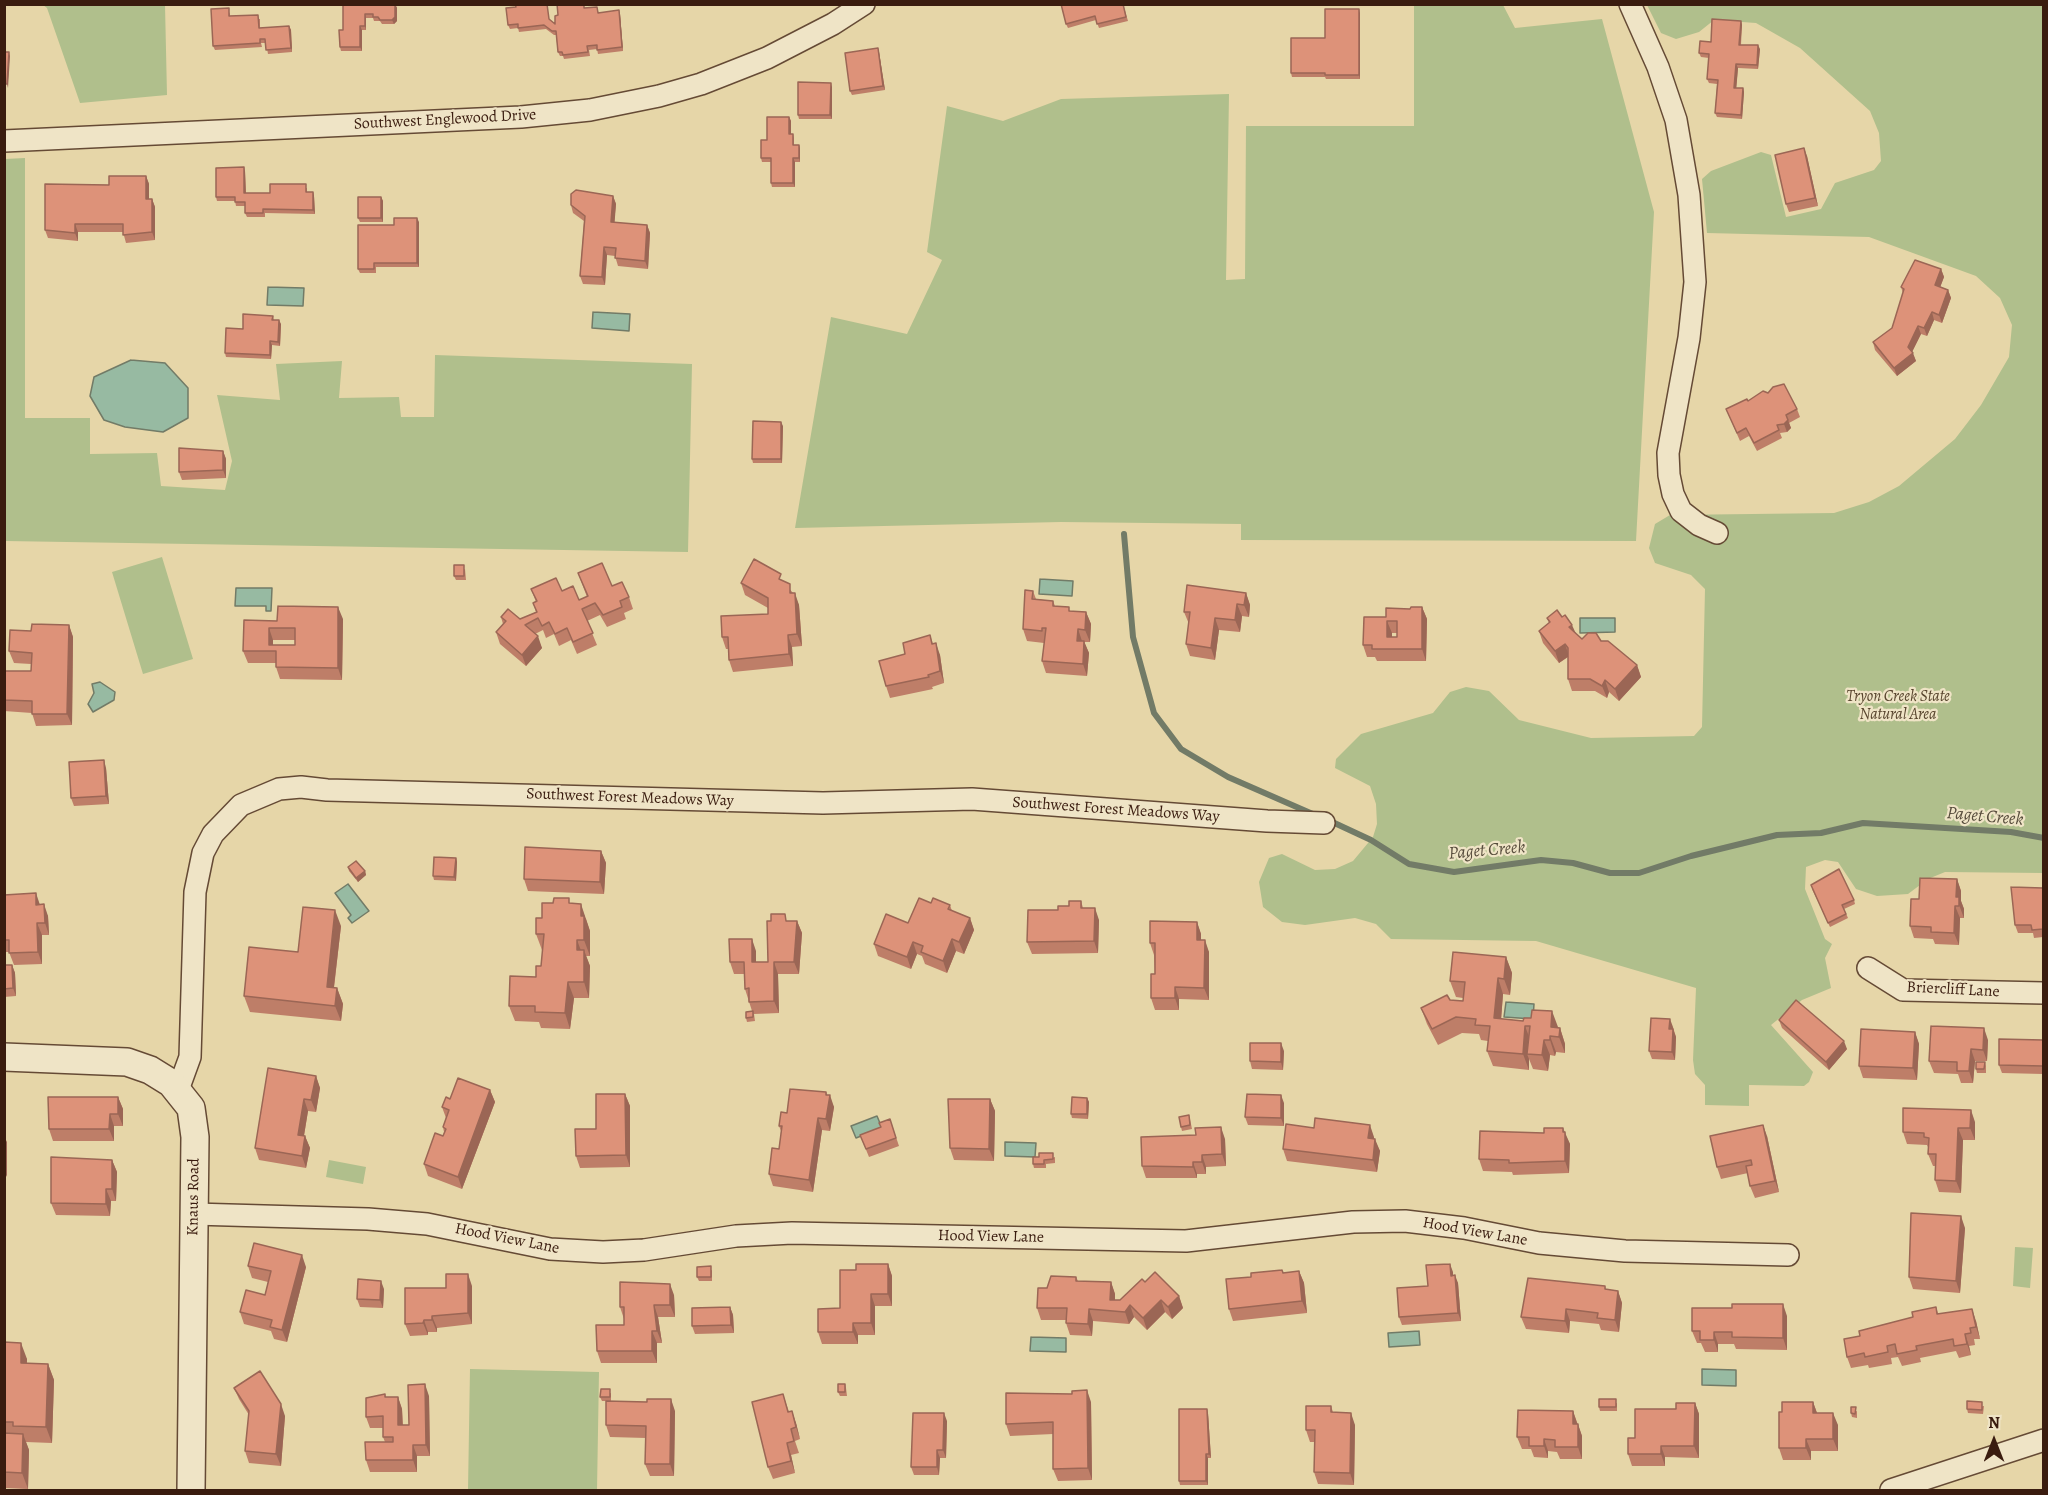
<!DOCTYPE html>
<style>
body{margin:0}
#map{position:relative;width:2048px;height:1495px;overflow:hidden;background:#e6d6a8;font-family:Alegreya,serif}
canvas{display:block}
.frame{position:absolute;inset:0;border:6px solid #3a1c0f;pointer-events:none}
.north{position:absolute;left:1964px;top:1411px;width:60px;height:60px;-webkit-text-stroke:4px #efe4c6;paint-order:stroke;rotate:0deg;font-size:16px;font-weight:700;line-height:24px;text-align:center;color:#3a1c0f}
.north::after{content:'';display:block;margin:auto;width:21px;height:27px;background:#3a1c0f;clip-path:polygon(50% 0,100% 100%,50% 72%,0 100%)}
</style>
<div id="map">
<canvas width="2048" height="1495"></canvas>
<div class="frame"></div>
<div class="north">N</div>
</div>
<script>
const c = document.querySelector('canvas').getContext('2d');
c.lineJoin = 'round';
function fill(path, color) {
  c.fillStyle = color;
  c.fill(path, 'evenodd');
}
function toPath(rows) {
  const path = new Path2D();
  for (const r of rows) {
    path.moveTo(r[0], r[1]);
    for (let i = 2; i < r.length; i += 2) path.lineTo(r[i], r[i + 1]);
  }
  return path;
}
function stroke(path, color, width, dash) {
  c.strokeStyle = color;
  c.lineWidth = width;
  c.lineCap = dash ? 'butt' : 'round';
  c.setLineDash(dash || []);
  c.stroke(path);
}
function label(font, color, halo, rows, align = 'center') {
  c.font = font + ' Alegreya,serif';
  c.lineWidth = 4.5;
  c.setLineDash([]);
  c.textBaseline = 'middle';
  c.strokeStyle = halo;
  c.fillStyle = color;
  for (const [text, x, y, turn = 0] of rows) {
    c.save();
    c.translate(x, y);
    c.rotate((+turn || 0) * Math.PI / 180);
    c.textAlign = isNaN(turn) ? turn : align;
    if (halo) c.strokeText(text, 0, 0);
    c.fillText(text, 0, 0);
    c.restore();
  }
}
const green = toPath([
 [43,5,165,5,167,95,80,103,47,8],
 [1414,5,1503,5,1515,28,1602,19,1654,212,1636,541,1241,540,1241,524,1061,522,795,528,831,317,907,334,942,260,927,252,947,106,1003,121,1061,99,1229,94,1226,280,1245,279,1246,126,1414,126],
 [1647,5,2043,5,2043,873,1945,872,1928,879,1908,894,1877,896,1856,889,1838,862,1825,860,1806,867,1805,889,1825,939,1832,944,1825,958,1831,988,1802,1000,1771,1025,1813,1072,1809,1082,1804,1086,1749,1085,1749,1106,1705,1105,1705,1085,1695,1074,1693,1060,1696,988,1536,941,1391,939,1376,924,1355,918,1305,925,1282,922,1263,907,1259,882,1269,858,1282,854,1315,870,1335,869,1353,861,1373,837,1377,824,1376,804,1370,786,1335,768,1336,759,1361,734,1433,713,1450,692,1466,687,1489,691,1519,720,1591,738,1694,736,1702,727,1705,589,1691,575,1655,563,1649,548,1655,524,1670,515,1834,513,1869,502,1899,486,1955,439,1981,405,2009,357,2012,325,2000,298,1976,276,1869,237,1707,233,1702,179,1711,171,1761,152,1771,155,1786,217,1821,209,1835,183,1874,170,1881,161,1879,133,1870,111,1800,48,1756,23,1714,20,1699,32,1676,39,1661,33],
 [25,158,25,418,90,418,90,454,157,453,161,486,225,490,232,461,217,395,280,400,276,364,342,361,339,398,399,397,401,417,434,417,435,355,692,364,688,552,5,541,5,159],
 [162,557,193,659,143,674,112,572],
 [329,1160,366,1167,363,1184,326,1177],
 [2015,1247,2033,1248,2030,1288,2013,1286],
 [470,1369,599,1372,597,1490,468,1490]
]);
const water = toPath([
 [268,287,304,288,303,306,267,305,268,287],
 [593,312,630,314,629,331,592,328,593,312],
 [131,360,165,363,188,388,188,418,163,432,125,427,104,420,90,396,94,377,131,360],
 [1040,579,1073,581,1072,596,1039,594,1040,579],
 [236,588,272,588,271,611,266,611,266,606,235,606,236,588],
 [1580,618,1615,618,1615,632,1580,633,1580,618],
 [100,682,115,692,114,700,93,712,88,704,94,693,92,684,100,682],
 [348,884,369,911,352,923,348,918,351,915,335,893,348,884],
 [1506,1002,1534,1004,1533,1019,1504,1017,1506,1002],
 [877,1116,882,1128,856,1138,851,1126,877,1116],
 [1005,1142,1036,1143,1035,1157,1005,1156,1005,1142],
 [1419,1331,1420,1345,1389,1347,1388,1333,1419,1331],
 [1031,1337,1066,1338,1066,1352,1030,1351,1031,1337],
 [1702,1369,1736,1370,1736,1386,1702,1385,1702,1369]
]);
const stream = toPath([
 [1124,534,1133,637,1154,713,1181,749,1228,777,1315,815],
 [1328,820,1371,840,1409,864,1454,872,1541,860,1573,863,1610,873,1639,873,1691,856,1777,835,1821,833,1863,823,2011,832,2044,838]
]);
const minor = toPath([
 [1630,4,1658,67,1676,120,1689,195,1695,282,1689,338,1668,453,1669,475,1673,494,1681,511,1699,525,1717,533],
 [4,141,521,117,590,110,659,96,701,84,767,58,833,24,864,4],
 [1868,968,1903,990,2044,993],
 [178,1090,190,1057,195,892,203,853,213,834,241,805,279,789,301,787,327,790,823,803,972,799,1267,821,1324,823],
 [194,1214,368,1219,427,1224,550,1249,603,1252,644,1250,736,1236,792,1233,1186,1241,1353,1222,1405,1221,1464,1228,1539,1243,1625,1251,1788,1255],
 [1891,1490,2044,1440]
]);
const tertiary = toPath([
 [4,1057,127,1062,150,1070,171,1083,191,1108,195,1137,191,1490]
]);
const wall = toPath([
 [343,4,395,4,397,8,397,21,394,24,382,24,380,21,374,21,373,18,366,18,366,30,362,30,362,51,341,51,340,47,343,30],
 [1123,4,1128,21,1099,28,1096,20,1068,28,1066,24],
 [585,8,599,12,620,14,623,51,598,54,597,49,589,50,590,56,564,59,563,56,560,56,558,52,556,35,554,35,546,29,519,32,518,28,510,29,508,25,550,20,555,24,558,15],
 [230,12,230,16,260,19,260,28,289,26,291,30,292,52,268,54,266,43,261,43,262,47,215,50,213,46],
 [1360,13,1360,79,1326,79,1325,77,1292,77,1291,73,1325,38],
 [1741,21,1742,25,1741,45,1760,49,1758,69,1738,68,1736,88,1743,88,1744,92,1742,119,1717,117,1715,113,1717,84,1709,83,1707,79,1709,58,1701,57,1699,53,1711,42],
 [879,52,885,90,852,95,850,91],
 [832,87,832,119,799,119,798,115],
 [789,117,791,121,791,134,793,134,794,138,794,145,799,145,800,149,800,162,795,162,795,187,772,187,771,183,771,162,762,162,761,158,767,140],
 [1807,156,1818,206,1789,212,1786,204],
 [245,171,246,193,270,193,307,188,307,192,313,192,314,196,315,214,265,213,265,217,247,217,245,213,245,206,236,206,235,201,217,201,216,197],
 [146,176,149,184,149,199,152,199,155,207,155,240,126,243,123,232,78,232,78,241,48,238,45,230,109,185],
 [613,196,616,204,614,223,647,225,650,233,648,269,618,266,615,256,607,255,605,285,583,284,580,276,584,221,573,213,571,205],
 [381,197,383,201,383,222,360,222,358,218],
 [419,222,419,267,376,267,376,273,360,273,358,269,394,225],
 [1941,269,1944,277,1940,287,1948,290,1951,298,1942,323,1934,320,1927,336,1921,334,1912,352,1916,361,1897,376,1875,350,1873,342,1892,328,1903,293,1901,287],
 [273,316,274,320,281,324,280,346,272,345,271,359,226,357,225,353,243,329],
 [1748,401,1797,409,1800,417,1789,423,1791,428,1787,432,1780,433,1782,438,1757,451,1749,436,1740,441,1726,409],
 [783,426,782,463,753,463,752,459],
 [223,451,226,459,226,478,182,480,179,472],
 [465,569,466,580,456,580,454,576],
 [578,573,612,586,629,597,633,609,624,613,626,619,607,627,600,615,587,621,597,645,577,654,571,640,559,646,554,634,546,638,543,630,535,634,542,648,526,666,500,644,496,632,503,624,501,617,520,619,536,612,533,603,536,602,531,589,562,591,579,600,587,597],
 [783,581,793,593,799,605,802,646,792,647,793,666,733,672,729,660,728,649,726,649,722,637,768,614,768,608,745,595,741,583],
 [1033,591,1036,599,1053,601,1055,606,1071,611,1086,612,1091,624,1090,642,1084,642,1089,653,1087,676,1046,673,1042,661,1044,643,1027,641,1023,629],
 [1246,593,1250,605,1249,617,1242,616,1240,632,1219,630,1215,660,1190,656,1186,644,1189,624,1184,612],
 [1422,607,1427,619,1426,661,1377,661,1375,657,1367,657,1363,645,1386,617,1410,609],
 [1392,633,1397,633,1397,637,1392,637],
 [1562,617,1575,633,1582,639,1601,641,1637,665,1641,677,1619,701,1609,692,1607,698,1595,691,1572,691,1568,679,1568,657,1559,663,1543,643,1539,631,1549,623,1547,618],
 [343,619,342,680,280,679,276,667,276,663,248,663,243,651,277,621],
 [273,640,295,640,295,645,273,645],
 [69,625,73,637,72,725,36,726,32,713,4,711,4,671,31,671,31,664,14,663,9,651,31,631],
 [930,635,933,644,940,655,944,683,932,687,933,689,890,698,886,686,905,654],
 [106,768,109,804,74,806,71,798],
 [601,851,606,863,604,894,528,891,524,879],
 [456,858,457,862,456,881,434,880,433,876],
 [348,867,365,871,366,875,358,882,349,871],
 [1957,879,1961,891,1961,901,1964,909,1964,918,1960,918,1959,945,1935,944,1933,939,1914,938,1910,926,1919,899],
 [2043,888,2043,937,2034,938,2033,933,2018,933,2015,925],
 [1812,889,1854,900,1855,904,1844,909,1848,918,1830,927],
 [4,895,40,904,48,916,49,935,42,935,42,964,14,965,9,952,4,952],
 [1081,901,1083,908,1099,920,1098,953,1032,954,1027,942,1058,910],
 [571,903,586,919,590,931,590,956,586,956,590,966,589,998,574,998,570,1029,541,1028,539,1022,515,1021,509,1006,536,977,541,966,543,950,542,950,536,934,542,918],
 [931,903,950,905,952,911,970,918,974,930,964,954,956,951,947,973,925,964,922,956,917,954,911,969,878,956,874,944,908,923],
 [788,921,797,921,802,933,799,974,778,974,779,1013,754,1014,755,1021,747,1022,746,1018,752,1011,745,989,745,974,734,974,730,962,756,951,756,962,768,962],
 [1197,922,1201,934,1201,940,1209,952,1209,1000,1179,999,1179,1010,1155,1010,1151,998,1155,974,1154,955,1150,943],
 [341,926,334,988,337,988,343,1004,341,1021,250,1012,244,996,298,952],
 [1506,957,1512,973,1510,995,1503,994,1501,1019,1560,1028,1565,1044,1565,1053,1556,1052,1555,1056,1550,1055,1548,1071,1533,1069,1529,1059,1529,1070,1493,1066,1487,1051,1488,1041,1481,1040,1479,1034,1462,1033,1438,1045,1427,1024,1421,1008,1450,1000,1463,1001,1463,998,1456,997,1450,981],
 [4,965,12,965,15,973,16,996,4,997],
 [1779,1020,1847,1049,1829,1070,1782,1028],
 [1673,1027,1676,1037,1675,1060,1652,1059,1649,1051],
 [1915,1032,1919,1044,1917,1080,1863,1078,1859,1066],
 [1988,1040,1987,1061,1975,1061,1973,1083,1961,1083,1958,1074,1934,1073,1929,1061],
 [2043,1040,2043,1074,2002,1073,1999,1065],
 [1284,1051,1283,1070,1252,1069,1250,1061],
 [1985,1062,1986,1066,1986,1073,1977,1073,1976,1069],
 [316,1076,320,1088,316,1112,308,1111,304,1136,305,1136,310,1148,306,1168,259,1160,255,1148],
 [490,1090,495,1102,462,1189,428,1176,424,1164,443,1136,444,1132,443,1127,446,1118,442,1107,450,1099],
 [625,1094,630,1106,630,1167,580,1168,576,1156,596,1129],
 [827,1095,834,1107,830,1131,822,1130,813,1192,773,1186,769,1174,779,1149,781,1131,779,1126],
 [118,1097,123,1109,123,1126,114,1126,114,1141,53,1141,49,1129],
 [1087,1098,1089,1102,1088,1119,1072,1118,1071,1114],
 [990,1099,995,1111,994,1161,954,1160,950,1148],
 [1284,1103,1284,1126,1248,1125,1245,1117],
 [890,1119,899,1146,869,1157,860,1135,881,1127],
 [1190,1119,1192,1129,1182,1131,1181,1127],
 [1975,1122,1975,1140,1963,1140,1961,1193,1939,1192,1935,1180,1935,1166,1933,1166,1928,1154,1929,1149,1927,1145,1907,1144,1903,1132],
 [1564,1132,1570,1144,1569,1173,1513,1175,1512,1172,1483,1171,1479,1159,1544,1133],
 [1767,1136,1779,1192,1755,1198,1750,1186,1748,1173,1721,1179,1717,1167],
 [1374,1137,1374,1139,1380,1151,1377,1172,1287,1161,1283,1149],
 [1225,1139,1226,1166,1206,1167,1206,1174,1197,1174,1197,1178,1146,1178,1142,1166],
 [1055,1157,1055,1163,1046,1164,1046,1168,1034,1168,1033,1164],
 [112,1160,117,1172,116,1201,111,1201,110,1216,56,1215,51,1203],
 [1965,1228,1960,1293,1913,1289,1909,1277],
 [888,1264,892,1276,892,1306,875,1306,875,1335,858,1335,858,1344,822,1344,818,1332,840,1308,856,1270],
 [248,1266,306,1267,287,1342,274,1339,271,1331,244,1324,240,1312,265,1295,268,1282,252,1278],
 [712,1270,712,1281,699,1281,697,1277],
 [1299,1271,1304,1283,1307,1313,1233,1321,1229,1309],
 [1453,1272,1453,1276,1458,1283,1461,1321,1402,1325,1399,1317,1428,1286],
 [1076,1277,1078,1281,1111,1282,1115,1294,1115,1300,1120,1300,1145,1282,1179,1296,1183,1308,1172,1319,1165,1312,1147,1330,1134,1317,1129,1324,1093,1321,1092,1336,1070,1335,1066,1323,1066,1320,1041,1320,1037,1308,1047,1288],
 [472,1286,472,1324,437,1328,437,1332,428,1332,428,1335,410,1336,405,1324,446,1288],
 [1605,1286,1606,1290,1618,1291,1622,1303,1619,1332,1601,1330,1599,1324,1570,1321,1569,1333,1526,1329,1521,1317],
 [384,1289,383,1308,360,1307,357,1299],
 [674,1295,675,1317,658,1317,662,1343,657,1343,657,1363,601,1363,597,1351,624,1325,624,1319,620,1307],
 [730,1307,733,1315,734,1333,695,1334,692,1326],
 [1936,1307,1938,1313,1976,1321,1980,1339,1974,1339,1975,1345,1969,1346,1971,1355,1959,1358,1956,1351,1920,1358,1921,1362,1902,1366,1898,1357,1891,1358,1892,1364,1869,1368,1868,1365,1851,1368,1847,1357,1860,1336,1913,1317],
 [1787,1316,1787,1350,1736,1349,1734,1344,1718,1344,1718,1352,1705,1352,1701,1343,1697,1343,1692,1331],
 [4,1342,27,1359,27,1363,48,1364,54,1380,52,1443,26,1442,29,1450,28,1489,5,1488,5,1491,4,1491],
 [845,1384,846,1388,847,1396,840,1396,838,1392],
 [234,1388,285,1416,281,1466,249,1463,245,1451,249,1415,239,1399],
 [611,1393,611,1401,602,1401,600,1397],
 [385,1394,386,1397,398,1397,402,1409,403,1425,409,1425,429,1396,430,1456,417,1456,417,1472,370,1472,366,1460,385,1442,383,1437,383,1428,370,1428,366,1417],
 [783,1394,789,1412,796,1423,800,1439,795,1441,799,1453,791,1455,795,1473,773,1479,768,1467],
 [1091,1402,1092,1480,1058,1481,1053,1469,1053,1434,1010,1436,1006,1424],
 [1813,1402,1817,1413,1838,1425,1838,1451,1811,1451,1811,1460,1783,1460,1779,1448,1782,1412],
 [1617,1403,1617,1411,1600,1411,1599,1407],
 [1695,1403,1699,1414,1699,1458,1665,1457,1665,1466,1632,1466,1628,1454,1635,1438,1676,1409],
 [1331,1406,1333,1412,1355,1425,1354,1485,1318,1484,1314,1472,1315,1442,1310,1442,1306,1430],
 [1984,1406,1983,1414,1968,1413,1967,1409],
 [675,1411,674,1476,650,1476,645,1464,646,1438,610,1437,606,1425],
 [1573,1411,1582,1436,1582,1459,1560,1459,1557,1452,1548,1451,1548,1458,1534,1457,1531,1449,1522,1449,1517,1437],
 [1857,1411,1857,1418,1852,1417,1851,1413],
 [1208,1413,1211,1458,1208,1458,1208,1485,1180,1485,1179,1481],
 [947,1421,946,1458,940,1458,939,1475,914,1475,911,1467]
]);
const shadedWall = toPath([
 [395,4,397,8,397,21,394,24,392,20],
 [1359,9,1360,13,1360,79,1359,75],
 [619,10,620,14,623,51,622,47],
 [365,14,366,18,366,30,365,26],
 [1741,21,1742,25,1740,49,1739,45],
 [289,26,291,30,292,52,291,48],
 [360,26,362,30,362,51,360,47],
 [1758,45,1760,49,1758,69,1757,65],
 [878,48,879,52,885,90,883,86],
 [9,52,10,56,8,88,7,84],
 [1736,64,1738,68,1736,92,1734,88],
 [831,83,832,87,832,119,830,115],
 [1743,88,1744,92,1742,119,1741,115],
 [789,117,791,121,791,138,789,134],
 [799,145,800,149,800,162,799,158],
 [1804,148,1807,156,1818,206,1815,198],
 [793,158,795,162,795,187,793,183],
 [244,167,245,171,246,197,244,193],
 [146,176,149,184,149,207,146,199],
 [313,192,314,196,315,214,313,210],
 [613,196,616,204,614,230,611,222],
 [381,197,383,201,383,222,381,218],
 [152,199,155,207,155,240,152,232],
 [417,218,419,222,419,267,417,263],
 [75,224,78,232,78,241,75,233],
 [647,225,650,233,648,269,645,261],
 [604,247,607,255,605,285,602,277],
 [1941,269,1944,277,1938,293,1935,285],
 [1948,290,1951,298,1942,323,1939,315],
 [1932,312,1934,320,1927,336,1924,328],
 [279,320,281,324,280,346,278,342],
 [1918,326,1921,334,1911,354,1913,353,1916,361,1897,376,1894,368,1908,347],
 [270,341,272,345,271,359,270,355],
 [1788,420,1791,428,1787,432,1784,424],
 [781,422,783,426,782,463,781,459],
 [223,451,226,459,226,478,223,470],
 [795,593,799,605,802,646,797,634],
 [1246,593,1250,605,1249,617,1244,605],
 [1237,604,1242,616,1240,632,1235,620],
 [338,607,343,619,342,680,338,668],
 [1422,607,1427,619,1426,661,1422,649],
 [1086,612,1091,624,1090,642,1085,630],
 [1215,618,1219,630,1215,660,1211,648],
 [1387,621,1392,633,1392,649,1387,637],
 [69,625,73,637,72,725,67,714],
 [1572,625,1577,636,1569,627],
 [269,628,273,640,273,651,269,645],
 [1078,629,1082,641,1077,641],
 [788,635,792,647,793,666,789,654],
 [538,636,542,648,526,666,522,655],
 [1084,641,1089,653,1087,676,1083,664],
 [936,643,940,655,944,683,940,671],
 [1565,644,1569,656,1559,663,1555,651],
 [1637,665,1641,677,1619,701,1615,689],
 [1605,680,1609,692,1607,698,1602,686],
 [104,760,106,768,109,804,106,796],
 [601,851,606,863,604,894,600,882],
 [456,858,457,862,456,881,454,877],
 [365,871,366,875,358,882,356,878],
 [1957,879,1961,891,1961,901,1964,909,1964,918,1956,897],
 [36,893,40,905,36,905],
 [44,904,48,916,49,935,45,923],
 [581,904,590,931,590,956,584,940,581,916],
 [1955,906,1960,918,1959,945,1954,933],
 [1095,908,1099,920,1098,953,1094,941],
 [335,910,341,926,332,1003,327,987],
 [970,918,974,930,964,954,959,942],
 [797,921,802,933,799,974,794,962],
 [1197,922,1201,934,1201,952,1197,940],
 [37,923,42,935,42,964,38,952],
 [752,939,756,951,756,973,752,962],
 [952,939,956,951,947,973,943,961],
 [577,940,583,956,577,950],
 [1205,940,1209,952,1209,1000,1204,988],
 [913,942,917,954,911,969,907,957],
 [584,950,590,966,589,998,584,982],
 [1506,957,1512,973,1510,995,1504,979],
 [774,962,778,974,779,1013,774,1001],
 [12,965,15,973,16,996,13,988],
 [1498,978,1503,994,1500,1034,1494,1018],
 [568,982,574,998,570,1029,565,1013],
 [1175,987,1179,999,1179,1010,1175,998],
 [337,988,343,1004,341,1021,335,1006],
 [1552,1011,1558,1027,1557,1037,1551,1027],
 [1670,1019,1673,1027,1672,1037,1669,1029],
 [1525,1026,1531,1042,1527,1054,1529,1059,1529,1070,1523,1054],
 [1560,1028,1565,1044,1565,1053,1559,1037],
 [1984,1028,1988,1040,1987,1061,1983,1050],
 [1673,1029,1676,1037,1675,1060,1672,1052],
 [1915,1032,1919,1044,1917,1080,1913,1068],
 [1550,1036,1556,1052,1555,1056,1550,1040],
 [1544,1040,1550,1055,1548,1071,1542,1055],
 [1844,1041,1847,1049,1829,1070,1826,1062],
 [1281,1043,1284,1051,1283,1070,1281,1062],
 [1971,1049,1975,1061,1973,1083,1969,1071],
 [316,1076,320,1088,316,1112,311,1100],
 [490,1090,495,1102,462,1189,458,1177],
 [826,1092,829,1100,830,1095,834,1107,830,1131,826,1119],
 [625,1094,630,1106,630,1167,626,1155],
 [1281,1095,1284,1103,1284,1126,1281,1118],
 [118,1097,123,1109,123,1126,118,1114],
 [1087,1098,1089,1102,1088,1119,1087,1114],
 [304,1099,308,1111,302,1147,298,1135],
 [990,1099,995,1111,994,1161,989,1149],
 [1971,1110,1975,1122,1975,1140,1970,1128],
 [110,1114,114,1126,114,1141,109,1129],
 [818,1118,822,1130,813,1192,809,1180],
 [1370,1125,1374,1137,1373,1150,1368,1138],
 [1763,1125,1767,1136,1779,1192,1775,1181],
 [1221,1127,1225,1139,1226,1166,1222,1154],
 [1563,1128,1570,1144,1569,1173,1565,1161],
 [1958,1128,1963,1140,1961,1193,1956,1181],
 [4,1136,7,1142,7,1177,4,1171],
 [305,1136,310,1148,306,1168,302,1156],
 [1375,1139,1380,1151,1377,1172,1373,1160],
 [1202,1155,1206,1167,1206,1174,1202,1162],
 [112,1160,117,1172,116,1201,112,1189],
 [1193,1162,1197,1174,1197,1178,1193,1167],
 [106,1189,111,1201,110,1216,106,1204],
 [1961,1216,1965,1228,1960,1293,1956,1281],
 [302,1255,306,1267,287,1342,282,1330],
 [888,1264,892,1276,892,1306,888,1294],
 [1450,1264,1453,1272,1453,1284,1451,1276],
 [1299,1271,1304,1283,1307,1313,1302,1301],
 [468,1274,472,1286,472,1324,468,1313],
 [1455,1275,1458,1283,1461,1321,1458,1313],
 [381,1281,384,1289,383,1308,380,1300],
 [1111,1282,1115,1294,1115,1311,1110,1300],
 [670,1284,674,1295,675,1317,670,1305],
 [1618,1291,1622,1303,1619,1332,1615,1320],
 [871,1294,875,1306,875,1335,871,1323],
 [1179,1296,1183,1308,1172,1319,1168,1307],
 [1161,1300,1165,1312,1147,1330,1143,1318],
 [1783,1304,1787,1316,1787,1350,1783,1338],
 [654,1305,658,1317,662,1343,657,1331],
 [1130,1305,1134,1317,1129,1324,1125,1312],
 [730,1307,733,1315,734,1333,731,1325],
 [1089,1309,1093,1321,1092,1336,1088,1324],
 [1566,1309,1570,1321,1569,1333,1565,1321],
 [1972,1309,1976,1321,1980,1339,1976,1327],
 [432,1316,437,1328,437,1332,432,1320],
 [424,1320,428,1332,428,1335,423,1323],
 [853,1323,858,1335,858,1344,853,1332],
 [652,1331,657,1343,657,1363,652,1351],
 [1714,1332,1718,1344,1718,1352,1714,1340],
 [1965,1334,1969,1346,1971,1355,1967,1344],
 [21,1343,27,1359,26,1379,21,1363],
 [48,1364,54,1380,52,1443,46,1427],
 [425,1384,429,1396,430,1456,426,1445],
 [1087,1390,1091,1402,1092,1480,1088,1468],
 [398,1397,402,1409,403,1437,398,1425],
 [671,1399,675,1411,674,1476,670,1464],
 [1813,1402,1817,1413,1813,1413],
 [1695,1403,1699,1414,1699,1458,1694,1446],
 [281,1404,285,1416,281,1466,276,1454],
 [1207,1409,1208,1413,1211,1458,1209,1454],
 [792,1411,796,1423,800,1439,796,1427],
 [1573,1411,1577,1423,1577,1436,1573,1424],
 [944,1413,947,1421,946,1458,943,1450],
 [1351,1413,1355,1425,1354,1485,1350,1473],
 [1833,1413,1838,1425,1838,1451,1833,1439],
 [1578,1424,1582,1436,1582,1459,1578,1447],
 [23,1434,29,1450,28,1489,22,1473],
 [1544,1439,1548,1451,1548,1458,1544,1446],
 [1806,1439,1811,1451,1811,1460,1806,1448],
 [787,1443,791,1455,795,1473,791,1461],
 [413,1445,417,1456,417,1472,413,1460],
 [1661,1446,1665,1457,1665,1466,1661,1454],
 [937,1450,940,1458,939,1475,937,1467],
 [1206,1454,1208,1458,1208,1485,1206,1481]
]);
const building = toPath([
 [343,4,395,4,395,17,392,20,380,20,378,17,373,17,373,14,365,14,365,26,360,26,360,47,340,47,339,30,343,30,343,4],
 [515,4,547,4,549,19,555,24,555,16,558,15,557,4,584,4,584,8,597,7,598,13,619,10,622,47,597,50,597,45,587,46,588,52,563,55,562,52,558,52,556,31,552,31,544,25,518,28,518,24,508,25,506,8,516,7,515,4],
 [1061,4,1123,4,1126,17,1097,24,1095,16,1066,24,1061,4],
 [229,8,229,16,258,15,259,28,289,26,291,48,266,50,265,39,260,39,260,43,213,46,211,9,229,8],
 [1325,9,1359,9,1359,75,1325,75,1325,73,1291,73,1291,38,1325,38,1325,9],
 [1712,19,1741,21,1739,45,1758,45,1757,65,1736,64,1734,88,1743,88,1741,115,1715,113,1718,80,1707,79,1709,54,1699,53,1700,41,1711,42,1712,19],
 [878,48,883,86,850,91,845,53,878,48],
 [4,52,9,52,7,84,4,84,4,52],
 [798,82,831,83,830,115,798,115,798,82],
 [767,117,789,117,789,134,793,134,793,145,799,145,799,158,793,158,793,183,771,183,771,158,761,158,761,140,767,140,767,117],
 [1804,148,1815,198,1786,204,1775,155,1804,148],
 [244,167,244,193,270,193,270,184,306,184,306,192,313,192,313,210,263,209,263,213,245,213,245,202,235,202,235,197,216,197,216,168,244,167],
 [109,176,146,176,146,199,152,199,152,232,123,235,123,224,75,224,75,233,45,230,45,184,109,185,109,176],
 [576,190,613,196,611,222,647,225,645,261,615,258,616,248,604,247,602,277,580,276,585,216,571,205,571,194,576,190],
 [358,197,381,197,381,218,358,218,358,197],
 [394,218,417,218,417,263,374,263,374,269,358,269,358,225,394,225,394,218],
 [1915,260,1941,269,1935,285,1948,290,1939,315,1932,312,1924,328,1918,326,1908,347,1913,353,1894,368,1873,342,1892,328,1904,289,1901,287,1915,260],
 [243,314,273,316,272,320,279,320,278,342,270,341,270,355,225,353,226,328,243,329,243,314],
 [1784,384,1797,409,1786,415,1788,420,1784,424,1777,425,1779,430,1754,443,1746,428,1737,433,1726,409,1747,399,1748,401,1763,391,1768,393,1773,387,1784,384],
 [753,421,781,422,781,459,752,459,753,421],
 [179,448,223,451,223,470,179,472,179,448],
 [754,559,781,574,779,579,790,584,790,593,795,593,797,634,788,635,789,654,729,660,728,637,722,637,721,616,768,614,768,598,741,583,754,559],
 [602,563,612,586,622,582,629,597,620,601,622,607,603,615,595,603,582,609,593,633,573,642,567,628,555,634,549,622,542,626,538,618,525,625,538,636,522,655,496,632,506,621,501,617,508,609,520,619,537,612,533,603,537,601,531,589,556,578,562,591,573,586,579,600,588,596,578,573,602,563],
 [454,565,464,565,464,576,454,576,454,565],
 [1187,585,1246,593,1244,605,1237,604,1235,620,1215,618,1211,648,1186,644,1190,612,1184,612,1187,585],
 [1025,590,1033,591,1032,599,1053,601,1053,606,1069,607,1069,611,1086,612,1085,630,1078,629,1077,641,1084,641,1083,664,1042,661,1046,628,1042,628,1042,631,1023,629,1025,590],
 [278,606,338,607,338,668,276,667,276,651,243,651,244,620,277,621,278,606],
 [269,628,295,628,295,645,269,645,269,628],
 [1411,607,1422,607,1422,649,1372,649,1372,645,1363,645,1364,617,1386,617,1386,608,1410,609,1411,607],
 [1387,621,1397,621,1397,637,1387,637,1387,621],
 [1557,610,1562,617,1565,615,1572,625,1569,627,1571,629,1582,639,1588,633,1596,633,1601,641,1608,641,1637,665,1615,689,1605,680,1602,686,1590,679,1568,679,1568,648,1565,644,1555,651,1539,631,1550,622,1547,618,1557,610],
 [32,624,69,625,67,714,32,714,32,701,4,700,4,671,31,671,32,653,9,651,10,630,31,631,32,624],
 [930,635,932,644,936,643,940,671,928,675,929,677,886,686,879,661,905,654,903,643,930,635],
 [104,760,106,796,71,798,69,762,104,760],
 [525,847,601,851,600,882,524,879,525,847],
 [434,857,456,858,454,877,433,876,434,857],
 [356,861,365,871,356,878,348,867,356,861],
 [1839,869,1854,900,1842,905,1846,914,1828,923,1811,885,1839,869],
 [1920,878,1957,879,1956,897,1959,897,1959,906,1955,906,1954,933,1931,932,1931,927,1910,926,1911,899,1919,899,1920,878],
 [2011,887,2043,888,2043,929,2032,930,2031,925,2015,925,2011,887],
 [36,893,36,905,44,904,45,923,37,923,38,952,9,953,9,940,4,940,4,895,36,893],
 [554,898,569,898,569,903,581,904,581,916,584,916,584,940,577,940,577,950,584,950,584,982,568,982,565,1013,535,1012,535,1006,509,1006,510,976,536,977,536,966,541,966,544,934,536,934,536,918,542,918,542,903,553,903,554,898],
 [919,898,931,903,933,898,950,905,948,909,970,918,959,942,952,939,943,961,921,952,923,946,913,942,907,957,874,944,886,914,908,923,919,898],
 [1069,901,1081,901,1081,908,1095,908,1094,941,1027,942,1028,910,1058,910,1058,906,1069,906,1069,901],
 [303,907,335,910,327,987,337,988,335,1006,244,996,249,947,298,952,303,907],
 [771,914,785,914,786,921,797,921,794,962,774,962,774,1001,749,1002,749,988,745,989,744,962,730,962,729,939,752,939,752,962,768,962,767,921,771,921,771,914],
 [1150,921,1197,922,1197,940,1205,940,1204,988,1175,987,1175,998,1151,998,1151,974,1155,974,1155,943,1150,943,1150,921],
 [1453,952,1506,957,1504,979,1498,978,1494,1018,1523,1021,1524,1018,1531,1018,1532,1010,1552,1011,1551,1027,1560,1028,1559,1037,1550,1036,1550,1040,1544,1040,1542,1055,1527,1054,1530,1026,1525,1026,1523,1054,1487,1051,1490,1026,1475,1025,1476,1019,1456,1017,1432,1029,1421,1008,1447,995,1450,1000,1463,1001,1465,982,1450,981,1453,952],
 [4,965,12,965,13,988,4,989,4,965],
 [1796,1000,1844,1041,1826,1062,1779,1020,1796,1000],
 [753,1011,753,1017,746,1018,746,1012,753,1011],
 [1651,1018,1670,1019,1669,1029,1673,1029,1672,1052,1649,1051,1651,1018],
 [1931,1026,1984,1028,1983,1050,1971,1049,1969,1071,1957,1071,1957,1062,1929,1061,1931,1026],
 [1861,1029,1915,1032,1913,1068,1859,1066,1861,1029],
 [1999,1039,2043,1040,2043,1066,1999,1065,1999,1039],
 [1250,1043,1281,1043,1281,1062,1250,1061,1250,1043],
 [1976,1062,1985,1062,1984,1069,1976,1069,1976,1062],
 [268,1068,316,1076,311,1100,304,1099,298,1135,305,1136,302,1156,255,1148,268,1068],
 [458,1078,490,1090,458,1177,424,1164,435,1133,443,1136,446,1129,443,1127,449,1110,442,1107,446,1097,450,1099,458,1078],
 [790,1089,826,1092,826,1095,830,1095,826,1119,818,1118,809,1180,769,1174,772,1148,779,1149,782,1126,779,1126,781,1112,787,1113,790,1089],
 [596,1094,625,1094,626,1155,576,1156,575,1129,596,1129,596,1094],
 [1247,1094,1281,1095,1281,1118,1245,1117,1247,1094],
 [48,1097,118,1097,118,1114,110,1114,109,1129,49,1129,48,1097],
 [1072,1097,1087,1098,1087,1114,1071,1114,1072,1097],
 [948,1099,990,1099,989,1149,950,1148,948,1099],
 [1903,1108,1971,1110,1970,1128,1958,1128,1956,1181,1935,1180,1936,1154,1928,1154,1929,1138,1924,1137,1924,1133,1903,1132,1903,1108],
 [1189,1115,1190,1125,1181,1127,1179,1117,1189,1115],
 [1315,1118,1370,1125,1368,1138,1375,1139,1373,1160,1283,1149,1286,1124,1314,1128,1315,1118],
 [890,1119,896,1138,866,1149,860,1135,881,1127,879,1123,890,1119],
 [1763,1125,1775,1181,1750,1186,1746,1166,1752,1165,1751,1160,1717,1167,1710,1136,1763,1125],
 [1221,1127,1222,1154,1202,1155,1202,1162,1193,1162,1193,1167,1142,1166,1141,1137,1196,1135,1195,1128,1221,1127],
 [1544,1128,1563,1128,1563,1132,1565,1132,1565,1161,1509,1163,1509,1160,1479,1159,1480,1131,1544,1133,1544,1128],
 [1039,1153,1053,1153,1053,1159,1044,1160,1044,1164,1033,1164,1033,1157,1039,1157,1039,1153],
 [51,1157,112,1160,112,1189,106,1189,106,1204,51,1203,51,1157],
 [1911,1213,1961,1216,1956,1281,1909,1277,1911,1213],
 [254,1243,302,1255,282,1330,270,1327,272,1320,240,1312,246,1290,265,1295,271,1271,248,1266,254,1243],
 [856,1264,888,1264,888,1294,871,1294,871,1323,853,1323,853,1332,818,1332,818,1309,840,1308,840,1270,856,1270,856,1264],
 [1450,1264,1451,1276,1455,1275,1458,1313,1399,1317,1397,1288,1428,1286,1426,1265,1450,1264],
 [711,1266,711,1277,697,1277,697,1267,711,1266],
 [1282,1270,1283,1273,1299,1271,1302,1301,1229,1309,1226,1279,1251,1277,1251,1273,1282,1270],
 [1155,1272,1179,1296,1168,1307,1161,1300,1143,1318,1130,1305,1125,1312,1089,1309,1088,1324,1066,1323,1067,1308,1037,1308,1038,1288,1047,1288,1051,1276,1076,1277,1076,1281,1111,1282,1110,1300,1120,1300,1142,1279,1145,1282,1155,1272],
 [446,1274,468,1274,468,1313,432,1316,432,1320,424,1320,423,1323,405,1324,405,1288,446,1288,446,1274],
 [1528,1278,1605,1286,1605,1289,1618,1291,1615,1320,1597,1318,1598,1313,1566,1309,1565,1321,1521,1317,1528,1278],
 [358,1279,381,1281,380,1300,357,1299,358,1279],
 [620,1282,670,1284,670,1305,654,1305,657,1331,652,1331,652,1351,597,1351,596,1325,624,1325,624,1307,620,1307,620,1282],
 [1732,1304,1783,1304,1783,1338,1732,1337,1732,1332,1714,1332,1714,1340,1700,1340,1700,1331,1692,1331,1692,1308,1732,1308,1732,1304],
 [730,1307,731,1325,692,1326,692,1308,730,1307],
 [1936,1307,1937,1314,1972,1309,1976,1327,1970,1328,1971,1333,1965,1334,1967,1344,1954,1346,1953,1339,1916,1346,1917,1350,1897,1354,1895,1344,1887,1346,1888,1352,1865,1357,1864,1353,1847,1357,1844,1339,1860,1336,1859,1331,1913,1317,1912,1312,1936,1307],
 [4,1342,21,1343,21,1363,48,1364,46,1427,13,1426,13,1422,4,1422,4,1342],
 [260,1371,281,1404,276,1454,245,1451,249,1411,234,1388,260,1371],
 [425,1384,426,1445,413,1445,413,1460,366,1460,365,1442,393,1442,393,1437,383,1437,383,1416,366,1417,366,1398,385,1394,385,1397,398,1397,398,1425,409,1425,408,1385,425,1384],
 [838,1384,845,1384,845,1392,838,1392,838,1384],
 [601,1389,610,1389,610,1397,600,1397,601,1389],
 [1087,1390,1088,1468,1053,1469,1053,1422,1006,1424,1006,1393,1072,1394,1072,1391,1087,1390],
 [783,1394,788,1412,792,1411,796,1427,791,1429,794,1441,787,1443,791,1461,768,1467,752,1402,783,1394],
 [647,1399,671,1399,670,1464,645,1464,646,1426,606,1425,606,1401,647,1402,647,1399],
 [1599,1399,1616,1399,1616,1407,1599,1407,1599,1399],
 [1967,1401,1982,1402,1982,1410,1967,1409,1967,1401],
 [1782,1402,1813,1402,1813,1413,1833,1413,1833,1439,1806,1439,1806,1448,1779,1448,1779,1412,1782,1412,1782,1402],
 [1676,1403,1695,1403,1694,1446,1661,1446,1661,1454,1628,1454,1628,1438,1635,1438,1635,1409,1676,1409,1676,1403],
 [1306,1406,1331,1406,1331,1412,1351,1413,1350,1473,1314,1472,1315,1430,1306,1430,1306,1406],
 [1851,1407,1856,1407,1855,1414,1851,1413,1851,1407],
 [1179,1409,1207,1409,1209,1454,1206,1454,1206,1481,1179,1481,1179,1409],
 [1518,1410,1573,1411,1573,1424,1578,1424,1578,1447,1555,1447,1555,1440,1544,1439,1544,1446,1529,1446,1529,1437,1517,1437,1518,1410],
 [913,1413,944,1413,943,1450,937,1450,937,1467,911,1467,913,1413],
 [4,1433,23,1434,22,1473,4,1472,4,1433]
]);
const streetNames = [
 ["Southwest Englewood Drive",445,120,-3],
 ["Southwest Forest Meadows Way",630,798,2],
 ["Southwest Forest Meadows Way",1116,810,4],
 ["Briercliff Lane",1953,990,3],
 ["Knaus Road",194,1197,-89],
 ["Hood View Lane",1475,1232,10],
 ["Hood View Lane",991,1237,1],
 ["Hood View Lane",507,1239,11]
];
const parkNames = [
 ["Tryon Creek State",1898,697],
 ["Natural Area",1898,715]
];
const waterNames = [
 ["Paget Creek",1985,817,5],
 ["Paget Creek",1487,851,-5]
];
fill(green, '#b0bf8c');
fill(water, '#97baa2');
stroke(water, '#727b67', 1.5);
stroke(stream, '#727b67', 6);
stroke(minor, '#654a35', 24);
stroke(tertiary, '#654a35', 30);
stroke(minor, '#efe4c6', 21);
stroke(tertiary, '#efe4c6', 27);
fill(wall, '#be7e68');
fill(shadedWall, '#9b6655');
fill(building, '#dd9279');
stroke(building, '#9b6655', 1.5);
label('16px', '#3a1c0f', '#efe4c6', streetNames);
label('italic 16px', '#58452e', '#efe4c6', parkNames);
label('italic 18px', '#564b3b', '#efe4c6', waterNames);
</script>
